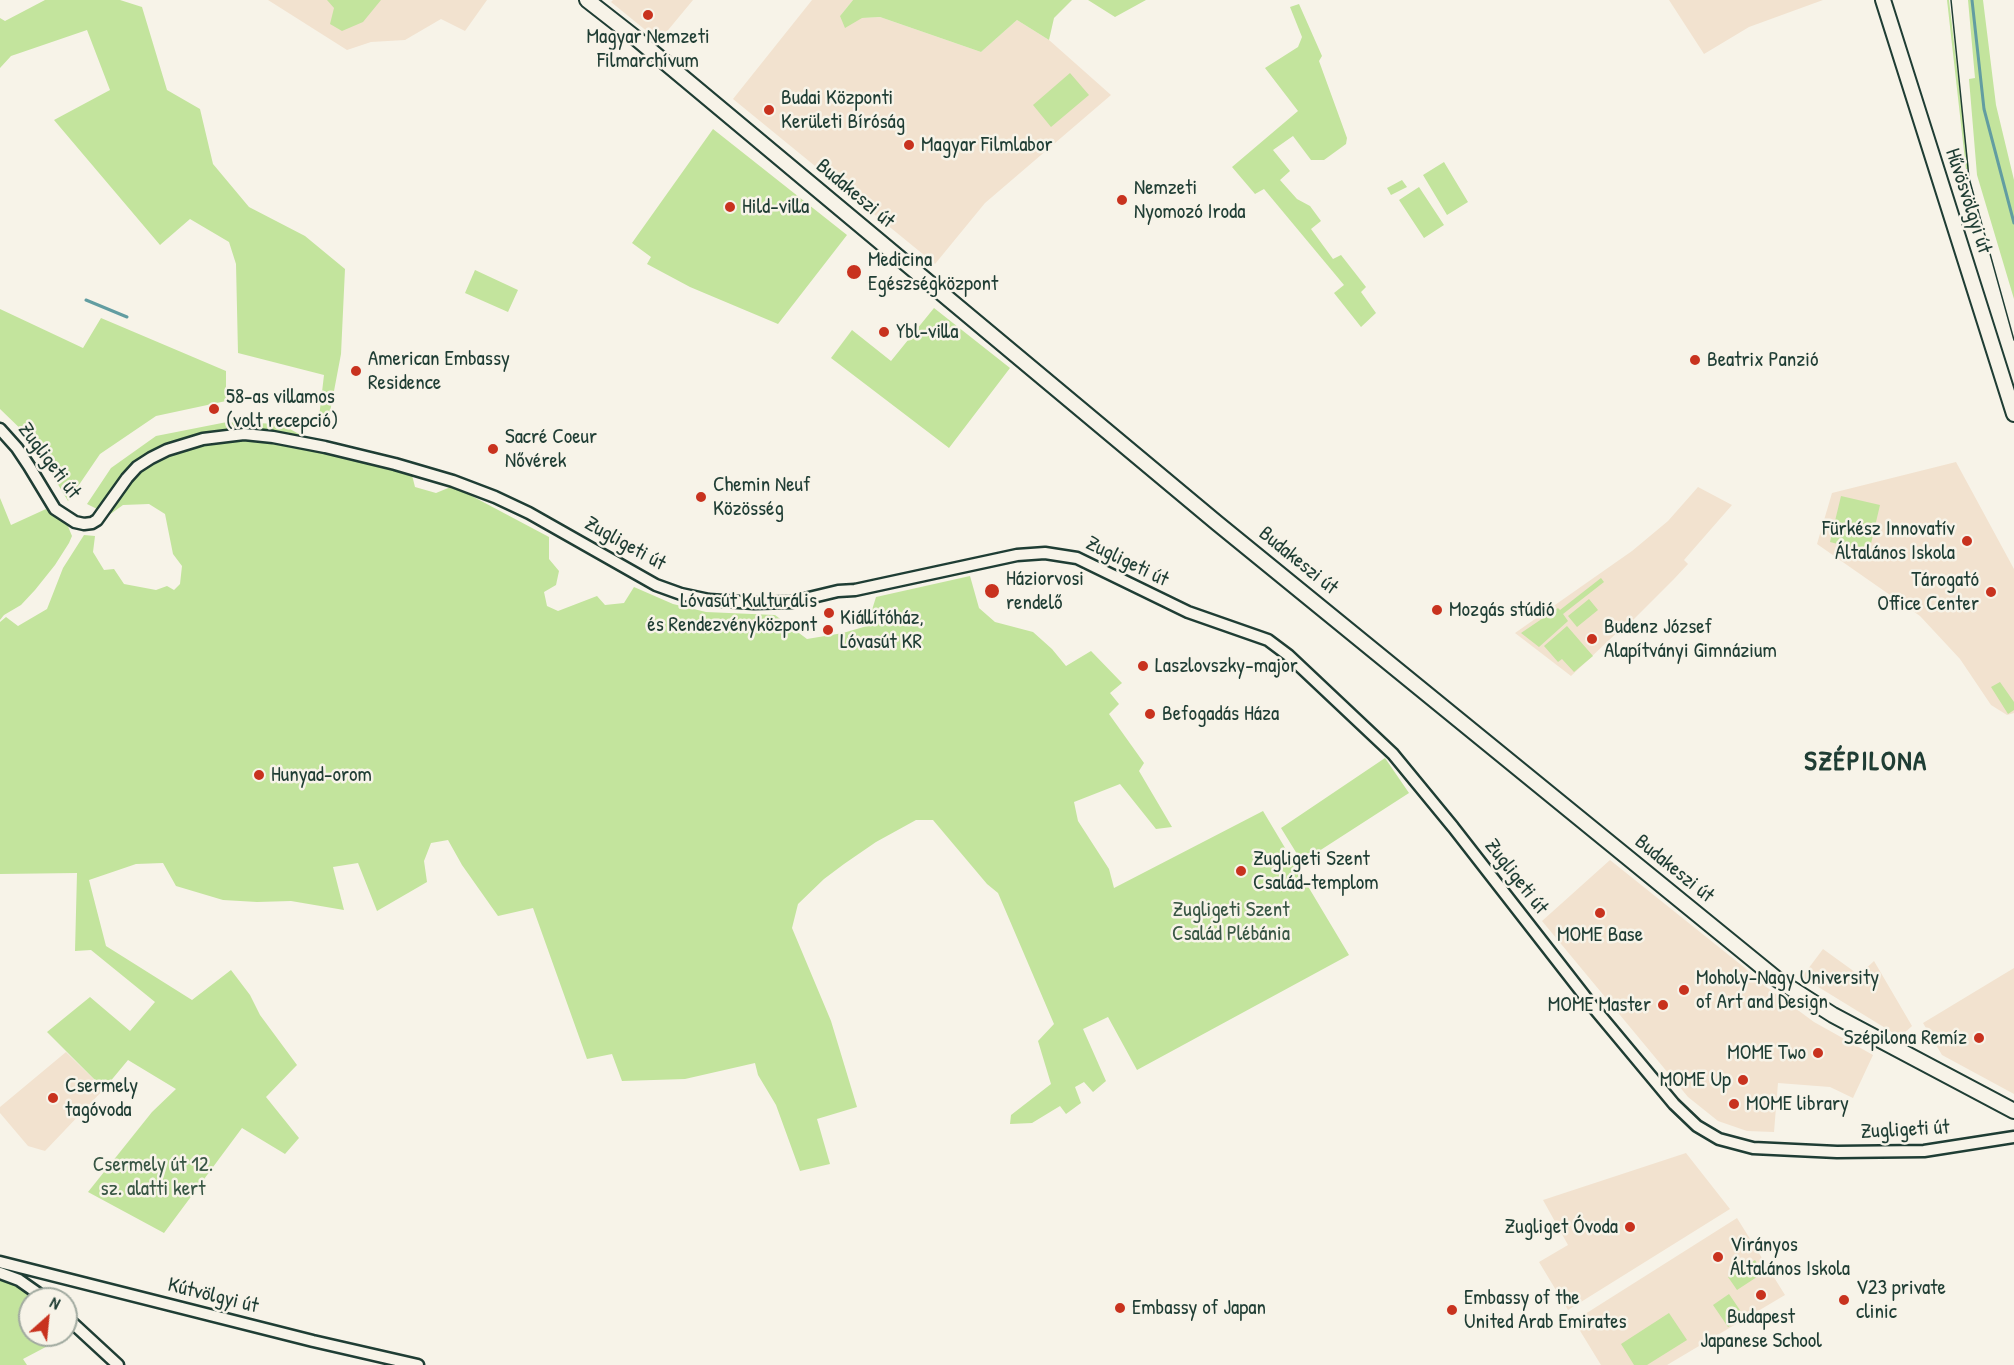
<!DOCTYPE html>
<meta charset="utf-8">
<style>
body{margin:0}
#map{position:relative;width:2014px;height:1365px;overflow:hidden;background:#f7f3e8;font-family:"Patrick Hand",sans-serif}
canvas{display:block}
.north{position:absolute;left:18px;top:1287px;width:60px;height:60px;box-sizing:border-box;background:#f7f3e8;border:2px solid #a1aaa0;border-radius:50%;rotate:27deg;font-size:16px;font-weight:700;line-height:24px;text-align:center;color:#1f3d34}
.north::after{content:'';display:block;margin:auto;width:21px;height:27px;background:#c8321e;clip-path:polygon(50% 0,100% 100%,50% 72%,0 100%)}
</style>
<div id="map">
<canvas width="2014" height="1365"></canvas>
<div class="north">N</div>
</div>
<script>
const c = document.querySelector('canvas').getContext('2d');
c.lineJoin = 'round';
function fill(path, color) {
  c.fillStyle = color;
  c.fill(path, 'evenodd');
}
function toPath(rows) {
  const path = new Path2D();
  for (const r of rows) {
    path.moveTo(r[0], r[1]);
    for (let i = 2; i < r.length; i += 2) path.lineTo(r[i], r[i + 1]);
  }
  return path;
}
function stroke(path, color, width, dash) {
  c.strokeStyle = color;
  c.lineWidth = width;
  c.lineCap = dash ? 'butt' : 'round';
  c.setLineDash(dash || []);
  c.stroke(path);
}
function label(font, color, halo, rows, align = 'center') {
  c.font = font + ' "Patrick Hand",sans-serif';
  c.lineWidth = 5;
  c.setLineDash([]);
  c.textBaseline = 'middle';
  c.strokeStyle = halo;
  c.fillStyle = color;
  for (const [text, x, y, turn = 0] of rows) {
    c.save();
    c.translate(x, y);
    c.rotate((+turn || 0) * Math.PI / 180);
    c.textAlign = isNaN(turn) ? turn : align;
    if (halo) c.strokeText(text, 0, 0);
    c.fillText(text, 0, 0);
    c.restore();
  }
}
const built = toPath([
 [268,0,487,0,465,31,441,19,405,40,371,42,347,50],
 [613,0,693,0,659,41,611,2],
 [812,0,853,0,840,16,862,18,880,17,981,52,1017,20,1049,40,1111,95,985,203,935,264,733,99],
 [1669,0,1823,0,1749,27,1704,54],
 [1956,462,2014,569,2014,713,2007,715,1991,705,1960,659,1920,616,1817,544,1832,493],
 [1698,487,1732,505,1684,560,1688,564,1674,579,1629,624,1625,625,1571,676,1515,633,1632,551,1668,521],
 [1610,860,1745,968,1757,980,1814,1022,1873,1055,1853,1098,1830,1087,1778,1083,1774,1132,1747,1131,1718,1121,1688,1097,1542,921],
 [1823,949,1859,975,1874,961,1912,1026,1900,1037,1802,977],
 [2014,968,2014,1094,1942,1055,1923,1023],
 [66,1052,104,1089,45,1151,28,1146,0,1113,0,1107],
 [1686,1153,1730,1209,1568,1310,1539,1262,1568,1245,1543,1200],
 [1737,1218,1785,1295,1667,1365,1601,1365,1574,1321]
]);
const green = toPath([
 [45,0,120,0,142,7,167,90,200,109,213,164,249,207,305,236,345,269,341,354,327,428,318,426,324,375,238,353,236,264,229,242,190,219,160,245,54,120,110,90,87,30,11,56,0,68,0,18,5,21],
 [327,0,381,0,363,22,342,31,330,24,334,8],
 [853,0,1072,0,1054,18,1049,40,1017,20,981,52,880,17,862,18,845,28,840,16],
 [1088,0,1146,0,1115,17],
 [1947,0,1949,0,1969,169,1966,169],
 [1968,0,1983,0,1996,105,2014,180,2014,299,1977,175,1969,79,1975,78],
 [1299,4,1322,56,1319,61,1347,138,1346,144,1324,160,1311,160,1293,136,1273,150,1290,171,1280,180,1297,199,1310,206,1321,221,1311,229,1333,259,1341,255,1366,287,1361,292,1376,313,1361,327,1334,293,1344,285,1264,189,1255,194,1232,167,1298,111,1265,68,1298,47,1302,37,1290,7],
 [1070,73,1089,95,1051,127,1033,105],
 [713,129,847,235,778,324,690,287,647,264,651,257,632,243],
 [1444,162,1468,202,1447,215,1423,175],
 [1402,180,1407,187,1391,195,1387,188],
 [1419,187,1444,225,1424,238,1399,200],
 [475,270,518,290,508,312,465,293],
 [934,308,1010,368,949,448,831,358,852,330,891,361],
 [0,309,83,348,101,318,226,371,226,401,156,416,100,454,68,501,30,438,0,409],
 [227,422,281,424,324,448,411,471,415,487,436,493,453,486,549,537,549,559,559,571,556,585,544,592,547,606,558,611,597,596,605,605,624,603,634,587,673,604,706,612,775,615,807,639,843,633,867,626,876,597,970,576,979,608,995,622,1033,632,1052,649,1066,666,1091,651,1122,683,1110,693,1119,704,1109,714,1144,763,1139,771,1172,827,1156,829,1120,784,1074,802,1078,821,1109,869,1114,888,1263,811,1349,955,1137,1070,1108,1017,1083,1029,1106,1081,1093,1092,1084,1082,1075,1087,1081,1103,1066,1114,1060,1106,1032,1123,1010,1124,1011,1115,1051,1084,1038,1041,1054,1024,998,893,987,884,933,820,916,820,876,842,844,864,824,879,798,904,792,928,831,1021,857,1107,817,1119,830,1164,800,1171,776,1105,758,1075,755,1063,685,1079,622,1081,612,1054,587,1059,533,908,498,916,462,865,448,840,431,843,424,861,427,882,377,911,358,863,333,867,344,910,291,901,257,902,223,900,176,886,163,863,136,864,89,880,106,946,192,1000,231,970,250,995,260,1015,297,1065,266,1097,299,1138,285,1154,242,1128,164,1233,88,1192,152,1112,176,1089,128,1060,104,1089,47,1032,90,997,130,1031,155,1002,91,950,75,951,77,873,0,874,0,622,6,617,18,626,47,609,63,568,84,535,95,536,93,552,104,570,114,569,124,584,156,590,167,586,174,590,180,584,182,566,173,554,165,514,149,504,123,505,109,515,87,504,111,468,156,436],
 [1841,496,1880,505,1869,552,1830,542],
 [0,498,11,525,46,509,67,524,72,536,69,543,55,565,35,590,21,605,4,615,0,620],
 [1601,578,1604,582,1563,614,1568,621,1539,647,1521,633,1558,608,1560,610],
 [1589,599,1598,610,1577,627,1568,616],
 [1567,626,1593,656,1574,672,1562,659,1558,662,1544,646],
 [2000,682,2014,702,2014,710,2008,714,1991,687],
 [1385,758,1409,793,1302,862,1281,828],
 [1755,1260,1763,1273,1737,1290,1728,1277],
 [0,1273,46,1299,30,1299,30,1335,66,1335,66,1317,78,1330,23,1359,27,1365,0,1365],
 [1729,1294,1744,1316,1728,1327,1713,1305],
 [1669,1313,1687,1340,1647,1365,1634,1365,1621,1344]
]);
const stream = toPath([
 [1972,0,1984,109,2014,223],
 [86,300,127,317]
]);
const minor = toPath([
 [0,429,17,448,29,466,55,509,75,522,84,524,92,523,97,520,127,478,137,467,151,458,167,450,203,439,244,434,273,437,325,447,395,464,453,481,495,497,529,513,656,585,681,594,709,600,754,603,792,602,838,591,855,590,1017,555,1045,553,1077,558,1188,612,1268,640,1288,655,1393,754,1453,827,1594,1008,1674,1104,1697,1126,1719,1139,1753,1148,1837,1152,1924,1151,2014,1137],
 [0,1262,313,1341,418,1365],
 [0,1273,19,1280,46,1299],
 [66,1317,118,1365]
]);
const major = toPath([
 [587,0,637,39,1217,523,1778,980,1833,1015,2014,1111],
 [1883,0,2014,414]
]);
const tram = toPath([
 [1951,0,1969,178,2014,340]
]);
const markers = [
 [648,15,6,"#c8321e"],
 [769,110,6,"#c8321e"],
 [909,145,6,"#c8321e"],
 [1122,200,6,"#c8321e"],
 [730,207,6,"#c8321e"],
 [854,272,8,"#c8321e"],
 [884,332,6,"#c8321e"],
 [1695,360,6,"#c8321e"],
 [356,371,6,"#c8321e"],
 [214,409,6,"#c8321e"],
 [493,449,6,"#c8321e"],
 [701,497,6,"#c8321e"],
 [1967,541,6,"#c8321e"],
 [992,591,8,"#c8321e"],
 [1991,592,6,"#c8321e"],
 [1437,610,6,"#c8321e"],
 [829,613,6,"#c8321e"],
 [828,630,6,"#c8321e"],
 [1592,639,6,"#c8321e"],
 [1143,666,6,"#c8321e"],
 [1150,714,6,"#c8321e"],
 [259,775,6,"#c8321e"],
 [1241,871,6,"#c8321e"],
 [1600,913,6,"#c8321e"],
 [1684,990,6,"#c8321e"],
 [1663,1005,6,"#c8321e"],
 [1979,1038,6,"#c8321e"],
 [1818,1053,6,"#c8321e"],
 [1743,1080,6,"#c8321e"],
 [53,1098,6,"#c8321e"],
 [1734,1104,6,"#c8321e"],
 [1630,1227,6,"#c8321e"],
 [1718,1257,6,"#c8321e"],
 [1761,1295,6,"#c8321e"],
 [1844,1300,6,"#c8321e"],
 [1120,1308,6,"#c8321e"],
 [1452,1310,6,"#c8321e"]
];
const poiNames = [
 ["Magyar Nemzeti",648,37,"center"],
 ["Filmarchívum",648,61,"center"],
 ["Budai Központi",781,98],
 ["Kerületi Bíróság",781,122],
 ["Magyar Filmlabor",921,145],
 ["Nemzeti",1134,188],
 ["Nyomozó Iroda",1134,212],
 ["Hild-villa",742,207],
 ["Medicina",868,260],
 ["Egészségközpont",868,284],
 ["Ybl-villa",896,332],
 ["American Embassy",368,359],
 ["Residence",368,383],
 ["Beatrix Panzió",1707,360],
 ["58-as villamos",226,397],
 ["(volt recepció)",226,421],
 ["Sacré Coeur",505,437],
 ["Nővérek",505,461],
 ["Chemin Neuf",713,485],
 ["Közösség",713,509],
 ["Fürkész Innovatív",1955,529,"right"],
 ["Általános Iskola",1955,553,"right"],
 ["Háziorvosi",1006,579],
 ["rendelő",1006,603],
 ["Tárogató",1979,580,"right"],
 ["Office Center",1979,604,"right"],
 ["Lóvasút Kulturális",817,601,"right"],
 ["és Rendezvényközpont",817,625,"right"],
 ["Mozgás stúdió",1449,610],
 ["Kiállítóház,",840,618],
 ["Lóvasút KR",840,642],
 ["Budenz József",1604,627],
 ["Alapítványi Gimnázium",1604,651],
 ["Laszlovszky-major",1155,666],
 ["Befogadás Háza",1162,714],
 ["Hunyad-orom",271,775],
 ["Zugligeti Szent",1253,859],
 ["Család-templom",1253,883],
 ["MOME Base",1600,935,"center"],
 ["Moholy-Nagy University",1696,978],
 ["of Art and Design",1696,1002],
 ["MOME Master",1651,1005,"right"],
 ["Szépilona Remíz",1967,1038,"right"],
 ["MOME Two",1806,1053,"right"],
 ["MOME Up",1731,1080,"right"],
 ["Csermely",65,1086],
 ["tagóvoda",65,1110],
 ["MOME library",1746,1104],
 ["Zugliget Óvoda",1618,1227,"right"],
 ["Virányos",1730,1245],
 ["Általános Iskola",1730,1269],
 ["V23 private",1856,1288],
 ["clinic",1856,1312],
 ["Embassy of the",1464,1298],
 ["United Arab Emirates",1464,1322],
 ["Embassy of Japan",1132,1308],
 ["Budapest",1761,1317,"center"],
 ["Japanese School",1761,1341,"center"]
];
const streetNames = [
 ["Budakeszi út",855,194,40],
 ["Hűvösvölgyi út",1968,201,72],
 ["Zugligeti út",49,461,53],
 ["Zugligeti út",625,544,29],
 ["Budakeszi út",1298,561,39],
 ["Zugligeti út",1127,562,26],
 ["Budakeszi út",1674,869,39],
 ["Zugligeti út",1516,877,52],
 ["Zugligeti út",1905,1130,-3],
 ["Kútvölgyi út",213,1296,14]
];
const parkNames = [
 ["Zugligeti Szent",1231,910],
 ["Család Plébánia",1231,934],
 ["Csermely út 12.",153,1165],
 ["sz. alatti kert",153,1189]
];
const districtNames = [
 ["SZÉPILONA",1866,763]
];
fill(built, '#f2e2cf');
fill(green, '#c3e49d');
stroke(stream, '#629da1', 3);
stroke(minor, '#1f3d34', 15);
stroke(major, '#1f3d34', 18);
stroke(minor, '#f7f3e8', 10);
stroke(major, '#f7f3e8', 14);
stroke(tram, '#1f3d34', 1.5);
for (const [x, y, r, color] of markers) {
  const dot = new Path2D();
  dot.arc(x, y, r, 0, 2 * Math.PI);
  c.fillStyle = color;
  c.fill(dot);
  stroke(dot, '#f7f3e8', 2);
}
label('21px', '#1f3d34', '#f7f3e8', poiNames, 'left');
label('21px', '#1f3d34', '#f7f3e8', streetNames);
label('21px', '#385644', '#f7f3e8', parkNames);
c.letterSpacing = '1.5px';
label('bold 27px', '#1f3d34', '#f7f3e8', districtNames);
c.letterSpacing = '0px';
</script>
